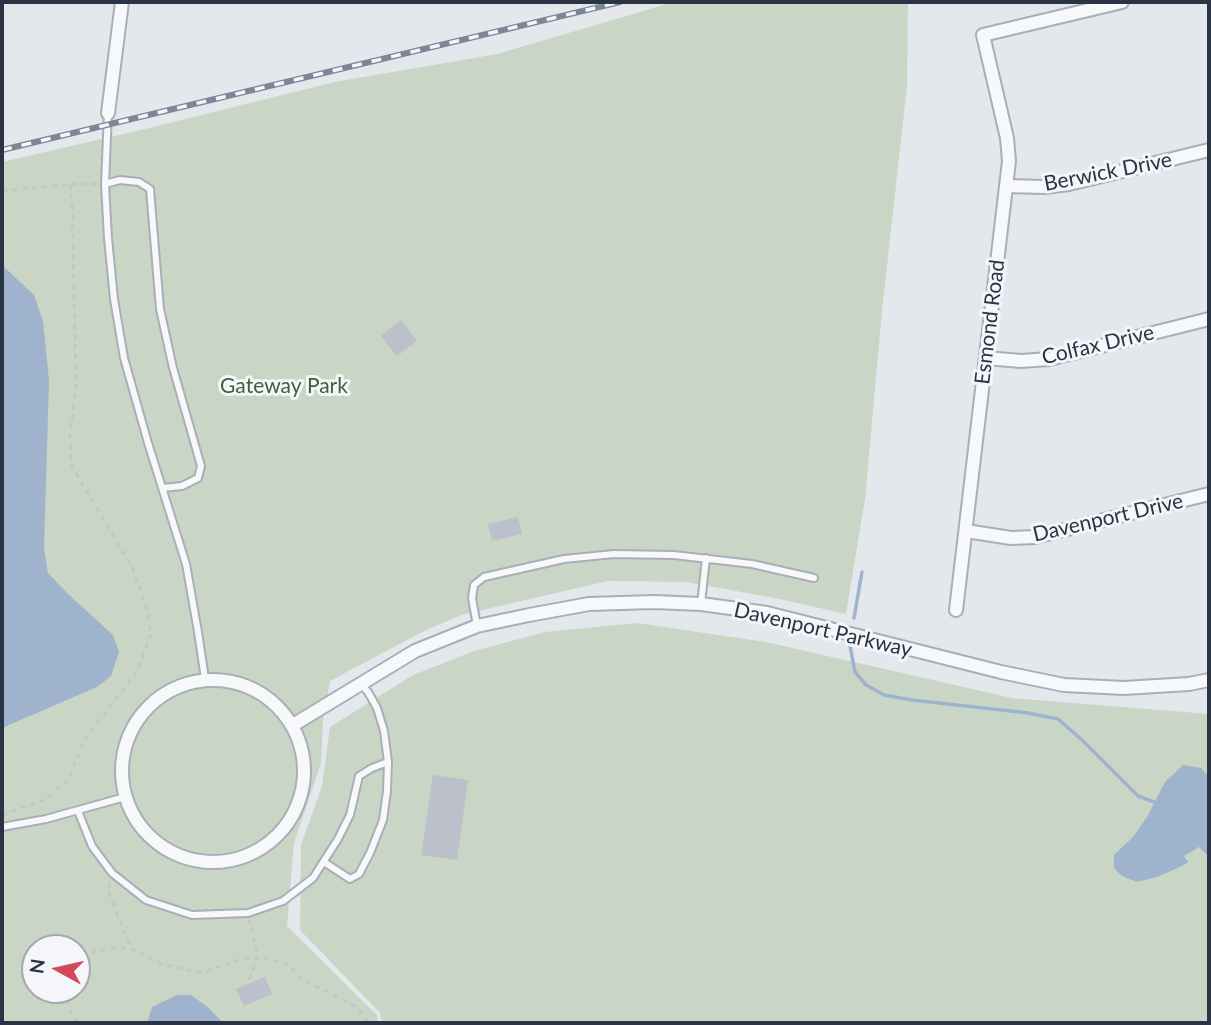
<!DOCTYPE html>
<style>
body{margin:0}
#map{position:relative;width:1211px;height:1025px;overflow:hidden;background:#e4e7ec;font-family:Lato,sans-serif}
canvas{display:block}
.frame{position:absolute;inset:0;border:4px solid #2b3445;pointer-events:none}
.north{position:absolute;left:21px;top:934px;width:70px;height:70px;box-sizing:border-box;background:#f4f6f9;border:2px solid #a4a8b1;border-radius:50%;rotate:278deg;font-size:19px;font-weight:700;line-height:28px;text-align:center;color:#2b3445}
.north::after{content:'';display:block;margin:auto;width:24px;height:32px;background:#d1495b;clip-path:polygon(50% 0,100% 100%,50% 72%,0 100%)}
</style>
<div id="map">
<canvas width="1211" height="1025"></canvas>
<div class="frame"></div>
<div class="north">N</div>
</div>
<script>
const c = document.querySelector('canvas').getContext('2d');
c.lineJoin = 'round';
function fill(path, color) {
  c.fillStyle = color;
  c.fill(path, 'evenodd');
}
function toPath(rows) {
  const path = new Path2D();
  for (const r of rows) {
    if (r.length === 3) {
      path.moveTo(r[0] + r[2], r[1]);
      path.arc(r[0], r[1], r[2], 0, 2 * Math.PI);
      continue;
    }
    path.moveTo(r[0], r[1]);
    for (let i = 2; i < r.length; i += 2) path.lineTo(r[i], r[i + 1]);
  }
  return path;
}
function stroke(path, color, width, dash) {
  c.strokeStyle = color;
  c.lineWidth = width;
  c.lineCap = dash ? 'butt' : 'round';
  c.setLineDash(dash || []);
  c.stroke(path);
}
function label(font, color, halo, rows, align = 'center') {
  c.font = font + ' Lato,sans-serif';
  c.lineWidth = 6;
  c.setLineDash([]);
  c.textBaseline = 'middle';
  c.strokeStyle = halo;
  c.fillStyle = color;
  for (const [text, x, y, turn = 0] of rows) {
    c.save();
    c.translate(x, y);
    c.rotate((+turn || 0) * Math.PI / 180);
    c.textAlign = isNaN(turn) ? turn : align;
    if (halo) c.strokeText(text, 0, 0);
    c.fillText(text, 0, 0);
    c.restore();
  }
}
const green = toPath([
 [674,2,908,2,907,86,882,311,865,499,846,614,780,599,686,582,608,581,461,615,422,632,330,681,323,722,321,763,294,843,287,926,377,1015,378,1023,2,1023,2,162,145,129,335,82,497,54],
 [35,948,77,948,77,990,35,990],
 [637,623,766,642,1012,698,1209,714,1209,1023,382,1023,380,1013,300,930,301,845,322,786,330,727,413,675,474,651,545,632]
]);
const water = toPath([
 [2,265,34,295,43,321,49,381,44,548,48,573,67,593,113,635,119,652,111,676,97,687,2,728],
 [1183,765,1201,768,1209,777,1209,857,1199,847,1184,856,1188,862,1182,866,1157,877,1137,882,1122,876,1114,868,1114,855,1133,837,1147,817,1165,782],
 [177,995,191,995,209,1008,223,1023,147,1023,152,1007]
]);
const stream = toPath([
 [854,618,862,572],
 [850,646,855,672,866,685,884,695,912,700,1028,713,1058,719,1082,740,1138,796,1157,803]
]);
const building = toPath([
 [401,320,417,341,397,356,381,336],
 [518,517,522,534,492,541,488,524],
 [433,775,468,780,457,860,421,855],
 [265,977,272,994,244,1006,236,989]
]);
const path = toPath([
 [2,191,70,184,96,184],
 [2,815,46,799,68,780,85,739,136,673,151,635,148,614,133,569,72,466,70,435,76,386,72,203,70,184],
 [110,883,108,891,131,948],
 [77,967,95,951,117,948,132,949,162,964,196,972,207,971,241,959,258,957,270,959,289,965,302,979,357,1007,368,1023],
 [249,980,258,957,249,920],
 [68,990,67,999,71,1014,78,1023]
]);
const lane = toPath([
 [108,113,105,184,108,238,114,299,124,358,148,443,186,564,198,632,205,679],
 [105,184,120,180,139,182,150,189,160,309,173,368,201,466,198,478,182,486,163,488],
 [701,604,706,558],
 [477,626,472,598,474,585,484,577,564,559,614,554,674,555,752,564,814,578],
 [78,811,92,846,112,873,146,900,192,915,248,913,283,901,313,878,338,839,350,815,359,776,372,768,388,762,384,731,377,708,368,692,360,683],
 [2,827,46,819,125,797],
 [324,862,350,879,359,874,370,853,383,820,387,791,388,762]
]);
const street = toPath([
 [108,113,122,2],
 [1006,186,1045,187,1069,184,1209,150],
 [986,358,1021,361,1049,359,1209,319],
 [966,531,1011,538,1035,537,1209,494],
 [956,610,1009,161,1007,138,983,35,1122,2],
 [213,771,91],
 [293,725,415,651,477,626,529,615,589,604,654,602,701,604,767,613,1001,672,1064,685,1124,688,1189,684,1209,680]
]);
const rail = toPath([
 [2,150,620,2]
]);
const streetNames = [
 ["Berwick Drive",1108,172,-11],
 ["Esmond Road",990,322,-83],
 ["Colfax Drive",1098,345,-13],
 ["Davenport Drive",1108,518,-13],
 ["Davenport Parkway",823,630,13]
];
const parkNames = [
 ["Gateway Park",284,386]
];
fill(green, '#c9d6c5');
fill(water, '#9fb4cc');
stroke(stream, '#9fb4cc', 3.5);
fill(building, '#bbc0ca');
stroke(lane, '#a9aeb7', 10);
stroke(street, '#a9aeb7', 16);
stroke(path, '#c2c5cb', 2.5, [5, 5]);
stroke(lane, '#f7f8fa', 6);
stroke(street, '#f7f8fa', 12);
stroke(rail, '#7d8696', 6);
stroke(rail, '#f4f6f9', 3.5, [10]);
label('21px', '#2b3445', '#f4f6f9', streetNames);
label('21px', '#3f6138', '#f4f6f9', parkNames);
</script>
